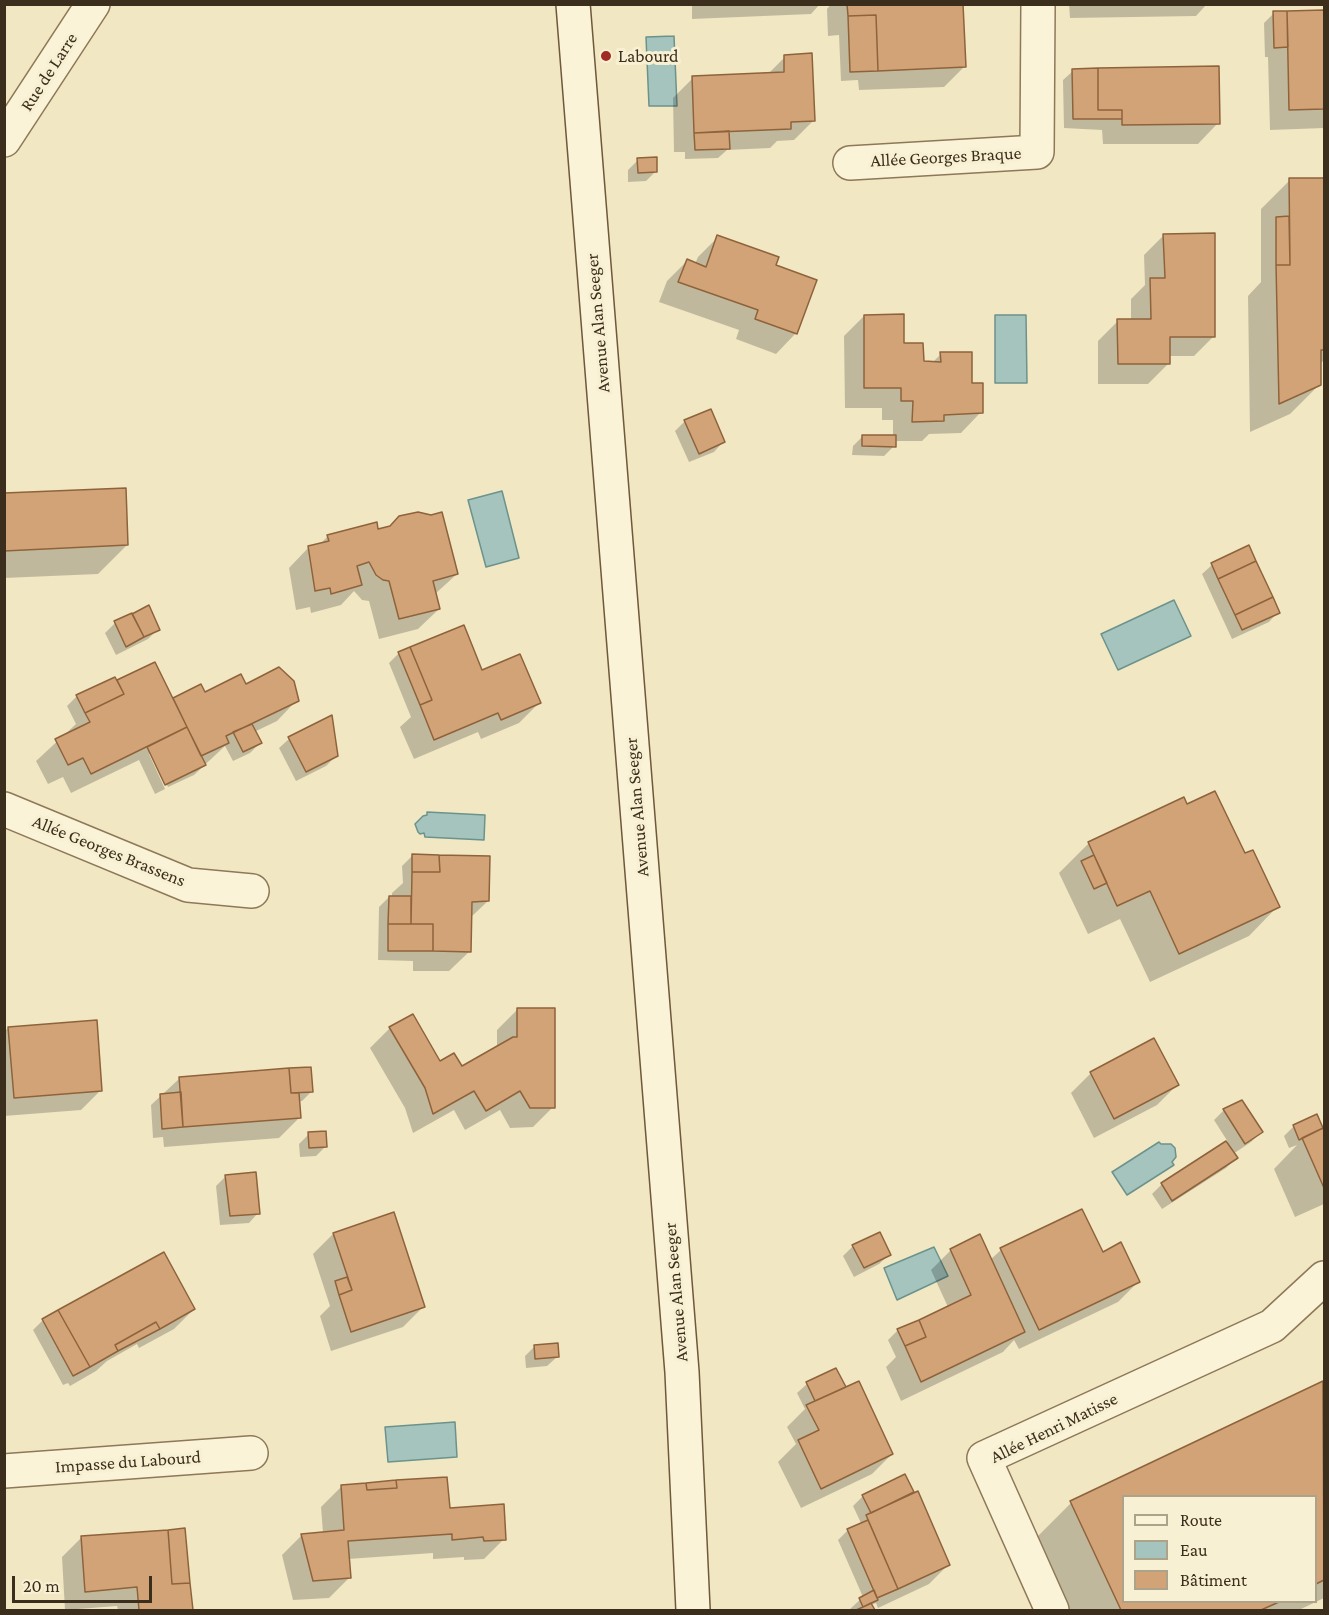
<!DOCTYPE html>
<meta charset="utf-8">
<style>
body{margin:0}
#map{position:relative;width:1329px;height:1615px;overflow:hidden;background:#f1e7c3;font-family:"Crimson Pro",serif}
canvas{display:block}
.frame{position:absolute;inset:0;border:6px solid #3c2e1d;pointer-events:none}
.legend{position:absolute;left:1122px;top:1495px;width:195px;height:108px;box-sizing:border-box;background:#f8f0d3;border:2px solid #ada28a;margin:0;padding:8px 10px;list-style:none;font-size:18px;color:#3c2e1d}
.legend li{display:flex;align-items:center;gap:12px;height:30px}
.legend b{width:30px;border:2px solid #ada28a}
.scale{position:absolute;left:12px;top:1576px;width:140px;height:27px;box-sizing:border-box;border:3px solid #3c2e1d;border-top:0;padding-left:8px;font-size:18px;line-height:21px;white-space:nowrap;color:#3c2e1d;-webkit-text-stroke:4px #f8f0d3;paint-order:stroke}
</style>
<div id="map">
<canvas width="1329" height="1615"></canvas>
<div class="frame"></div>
<ul class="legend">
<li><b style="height:8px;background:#fbf3d7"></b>Route</li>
<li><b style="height:16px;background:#a5c4bd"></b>Eau</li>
<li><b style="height:16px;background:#d2a376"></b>Bâtiment</li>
</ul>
<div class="scale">20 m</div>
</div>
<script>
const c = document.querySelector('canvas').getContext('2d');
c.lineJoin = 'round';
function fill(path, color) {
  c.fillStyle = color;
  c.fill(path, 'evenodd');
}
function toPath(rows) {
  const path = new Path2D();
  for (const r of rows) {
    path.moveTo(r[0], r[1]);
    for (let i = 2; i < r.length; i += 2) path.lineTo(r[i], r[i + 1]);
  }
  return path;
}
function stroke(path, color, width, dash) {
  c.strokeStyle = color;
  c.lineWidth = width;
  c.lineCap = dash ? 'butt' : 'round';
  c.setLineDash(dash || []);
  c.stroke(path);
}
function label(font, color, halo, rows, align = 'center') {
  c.font = font + ' "Crimson Pro",serif';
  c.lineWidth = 6;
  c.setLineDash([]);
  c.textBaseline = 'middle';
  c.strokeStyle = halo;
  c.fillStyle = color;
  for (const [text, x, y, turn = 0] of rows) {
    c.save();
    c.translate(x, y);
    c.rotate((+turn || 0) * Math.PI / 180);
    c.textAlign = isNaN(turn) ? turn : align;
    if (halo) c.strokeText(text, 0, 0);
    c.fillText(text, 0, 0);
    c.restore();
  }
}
const water = toPath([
 [674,36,677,106,649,106,646,37,674,36],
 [995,315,1026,315,1027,383,995,383,995,315],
 [502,491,519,558,486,567,468,500,502,491],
 [1174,600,1191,636,1118,670,1101,634,1174,600],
 [427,812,485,815,484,840,425,837,424,833,420,834,418,832,415,824,423,816,427,815,427,812],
 [1159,1142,1161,1144,1171,1144,1175,1148,1176,1157,1172,1162,1174,1165,1127,1195,1112,1172,1159,1142],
 [934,1247,948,1276,897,1300,884,1268,934,1247],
 [455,1422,457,1457,388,1462,385,1427,455,1422]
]);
const shadow = toPath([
 [692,4,820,4,811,14,692,19],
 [831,4,962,4,964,67,944,87,859,90,858,80,841,81,839,35,828,36,827,9],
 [1069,4,1207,4,1196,16,1070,18],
 [1324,12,1324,128,1270,130,1268,57,1265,57,1264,23,1274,13],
 [785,57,814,120,794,140,777,141,770,148,727,150,718,158,685,159,685,152,674,152,673,98,693,78,767,75],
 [1073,71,1218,123,1198,144,1103,144,1102,130,1064,128,1063,80],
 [638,160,656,171,646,181,628,182,628,170],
 [1324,179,1324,360,1319,365,1320,384,1290,414,1250,432,1248,296,1261,282,1261,209,1290,180],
 [1164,235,1214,336,1194,356,1168,356,1168,364,1148,384,1098,384,1098,341,1118,321,1131,321,1131,299,1145,285,1144,255],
 [718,237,774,266,796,333,776,354,736,339,739,330,659,302,667,281,687,261,695,264,698,257],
 [864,316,922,363,932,363,941,354,971,384,981,412,961,433,929,434,922,441,894,441,894,446,884,456,852,455,853,446,863,436,893,436,893,420,882,420,882,408,845,408,844,336],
 [685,421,723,442,714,452,689,462,675,431],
 [4,495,127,545,98,574,4,578],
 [377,531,457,574,435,594,439,609,418,629,379,639,369,601,362,600,354,591,341,605,311,613,310,607,296,610,289,568,309,547,319,545,328,536],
 [1212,565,1278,612,1269,622,1232,639,1202,574],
 [148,607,158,629,148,639,116,655,105,633,115,623],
 [399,653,481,672,539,703,519,723,481,739,478,732,414,759,400,727,411,717,389,663],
 [155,664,172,700,200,686,204,694,245,686,297,700,277,721,254,732,260,743,250,753,233,761,225,746,194,775,168,787,152,754,149,754,165,789,155,794,139,760,71,793,63,777,48,784,36,761,76,724,67,706,77,696,116,683],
 [119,688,122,688,127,698],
 [289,739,337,755,326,766,296,781,279,748],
 [1183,799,1186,806,1244,855,1278,906,1249,936,1150,982,1120,919,1088,934,1059,873,1089,843],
 [412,856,488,901,470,918,470,951,449,971,413,971,413,961,378,960,379,907,389,897,392,897,392,893,403,883,402,866],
 [518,1009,553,1107,533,1127,510,1128,500,1110,465,1130,454,1110,413,1133,405,1108,370,1048,390,1028,439,1063,461,1068,497,1048,497,1030],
 [8,1028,101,1090,81,1110,4,1116,4,1032],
 [1091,1073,1177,1085,1157,1105,1094,1138,1071,1093],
 [180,1078,312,1091,302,1101,298,1101,299,1118,279,1138,164,1147,163,1137,153,1138,151,1105],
 [1224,1110,1261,1132,1251,1142,1233,1154,1236,1158,1226,1168,1162,1209,1152,1194,1162,1184,1228,1142,1214,1120],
 [1294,1126,1324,1133,1324,1204,1295,1217,1274,1169,1297,1145,1289,1148,1284,1136],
 [309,1134,326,1146,316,1156,300,1157,299,1144],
 [226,1176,258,1213,249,1223,220,1225,216,1186],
 [1081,1211,1102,1254,1138,1282,1118,1302,1019,1349,1014,1340,1003,1352,901,1401,886,1367,896,1357,888,1340,898,1330,948,1307,931,1270,951,1250,990,1260,1001,1250],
 [333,1234,423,1307,403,1327,331,1351,320,1316,330,1306,313,1254],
 [853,1246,889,1255,879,1264,854,1277,843,1256],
 [194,1309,174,1329,139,1348,137,1344,107,1361,96,1371,70,1386,68,1383,63,1385,33,1330,43,1320],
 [535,1346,557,1357,547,1366,526,1368,525,1356],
 [1323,1383,1324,1386,1324,1598,1299,1610,1067,1610,1034,1540,1071,1503],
 [1124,1496,1316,1496,1316,1602,1124,1602],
 [807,1384,844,1386,892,1454,872,1474,801,1508,778,1462,796,1444,787,1427,805,1409,797,1393],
 [341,1487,504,1539,484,1559,464,1560,464,1557,433,1559,433,1553,348,1559,349,1578,329,1598,293,1600,282,1555,302,1535,323,1533,321,1507],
 [912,1492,907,1497,949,1564,929,1584,878,1608,876,1603,871,1605,873,1610,851,1610,850,1609,863,1597,838,1540,848,1530,861,1523,853,1506,863,1496],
 [184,1530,191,1610,118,1610,117,1606,65,1610,62,1557,82,1537]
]);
const building = toPath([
 [847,4,963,4,966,67,878,71,876,15,848,16,847,4],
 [1324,10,1324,109,1289,110,1287,11,1324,10],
 [1273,11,1287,11,1288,47,1274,48,1273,11],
 [876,15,878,71,850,72,848,16,876,15],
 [812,53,815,121,791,122,791,129,694,133,692,76,784,72,784,55,812,53],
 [1219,66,1220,124,1122,125,1122,110,1098,110,1098,68,1219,66],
 [1098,68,1098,110,1122,110,1122,119,1073,119,1072,69,1098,68],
 [729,131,730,149,695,150,694,133,729,131],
 [657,157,657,172,638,173,637,158,657,157],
 [1289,178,1324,178,1324,350,1321,350,1321,385,1279,404,1276,265,1290,265,1289,178],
 [1289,216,1290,265,1276,265,1276,217,1289,216],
 [1215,233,1215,337,1170,337,1170,364,1118,364,1117,319,1151,319,1150,278,1165,278,1163,234,1215,233],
 [717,235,779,257,776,265,817,280,797,334,755,319,758,310,678,282,687,259,706,267,717,235],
 [904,314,904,343,923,343,924,361,941,362,940,352,972,352,972,383,983,383,983,413,944,415,944,421,912,422,913,401,901,401,901,388,864,388,864,315,904,314],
 [711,409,725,442,699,454,684,420,711,409],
 [862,435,896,435,896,447,862,446,862,435],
 [126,488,128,545,4,551,4,493,126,488],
 [418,512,431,515,442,512,458,574,433,581,440,609,399,619,389,581,383,580,376,575,369,562,357,566,362,585,331,594,330,588,315,591,308,546,329,541,327,535,377,522,378,529,390,526,399,516,418,512],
 [1249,545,1256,561,1218,579,1211,563,1249,545],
 [1256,561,1273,597,1235,615,1218,579,1256,561],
 [1273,597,1280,613,1242,630,1235,615,1273,597],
 [149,605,160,630,144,637,132,614,149,605],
 [132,613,144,637,126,647,114,621,132,613],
 [464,625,482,670,520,654,541,703,501,720,498,713,434,740,420,705,432,700,410,647,464,625],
 [410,647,432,700,420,705,398,652,410,647],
 [155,662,187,727,91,774,83,758,68,765,55,739,90,722,85,713,124,694,117,680,155,662],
 [279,667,294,681,299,701,226,736,229,743,201,756,173,698,201,684,205,692,241,674,246,684,279,667],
 [115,677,124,694,85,713,76,695,115,677],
 [332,715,338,756,306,772,288,737,332,715],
 [252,724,262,743,243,752,233,732,252,724],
 [187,727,206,765,165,785,147,747,187,727],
 [1215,791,1245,853,1253,850,1280,907,1179,954,1150,891,1117,906,1088,842,1184,797,1187,804,1215,791],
 [412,854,439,855,440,872,412,872,412,854],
 [439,855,490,856,489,901,472,902,471,952,433,951,433,924,411,924,412,872,440,872,439,855],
 [1094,855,1107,883,1094,889,1081,861,1094,855],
 [389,896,411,896,411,924,388,924,389,896],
 [388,924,433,924,433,951,388,951,388,924],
 [517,1008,555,1008,555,1108,530,1108,520,1091,486,1111,474,1091,433,1114,425,1088,389,1027,413,1014,440,1061,454,1053,462,1066,513,1037,517,1037,517,1008],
 [97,1020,102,1091,14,1098,8,1027,97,1020],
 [1154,1038,1179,1085,1114,1119,1090,1072,1154,1038],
 [311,1067,313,1092,291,1093,289,1068,311,1067],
 [289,1068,291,1093,299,1093,301,1118,183,1127,179,1077,289,1068],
 [181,1092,183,1127,162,1129,160,1094,181,1092],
 [1242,1100,1263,1132,1245,1144,1223,1109,1242,1100],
 [1317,1114,1323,1128,1299,1140,1293,1125,1317,1114],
 [1323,1128,1324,1131,1324,1188,1302,1138,1323,1128],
 [326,1131,327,1147,309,1148,308,1132,326,1131],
 [1226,1141,1238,1158,1172,1201,1161,1183,1226,1141],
 [256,1172,260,1214,230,1216,225,1175,256,1172],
 [1082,1209,1103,1252,1121,1242,1140,1282,1039,1330,1000,1248,1082,1209],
 [394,1212,425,1307,351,1332,339,1295,352,1290,333,1233,394,1212],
 [880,1232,891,1255,864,1268,852,1245,880,1232],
 [980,1234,1025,1332,921,1382,905,1346,926,1337,919,1320,971,1295,950,1249,980,1234],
 [164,1252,195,1309,160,1329,156,1322,115,1345,118,1351,90,1367,58,1310,164,1252],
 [347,1277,352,1290,339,1295,335,1281,347,1277],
 [58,1310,90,1367,73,1376,42,1319,58,1310],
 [919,1320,926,1337,905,1346,897,1329,919,1320],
 [156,1322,160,1329,118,1351,115,1345,156,1322],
 [558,1343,559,1357,535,1359,534,1345,558,1343],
 [836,1368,846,1387,815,1401,806,1382,836,1368],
 [859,1381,893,1454,821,1489,798,1440,819,1430,806,1405,859,1381],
 [1323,1381,1324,1580,1316,1584,1316,1496,1124,1496,1124,1602,1279,1602,1261,1610,1121,1610,1070,1501,1323,1381],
 [905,1474,914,1492,871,1513,862,1495,905,1474],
 [447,1477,450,1508,504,1504,506,1540,484,1541,483,1537,452,1540,452,1534,348,1541,351,1578,313,1581,301,1534,344,1530,341,1485,366,1483,367,1490,397,1488,396,1480,447,1477],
 [396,1480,397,1488,367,1490,366,1483,396,1480],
 [918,1491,950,1565,898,1589,866,1515,918,1491],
 [868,1520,898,1589,877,1598,847,1529,868,1520],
 [185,1528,190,1583,172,1584,168,1530,185,1528],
 [168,1530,172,1584,190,1583,193,1610,139,1610,137,1587,85,1592,81,1536,168,1530],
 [874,1590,878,1600,863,1607,859,1598,874,1590],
 [871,1603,875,1610,856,1610,863,1607,871,1603]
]);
const street = toPath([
 [4,140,93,4],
 [850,163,1037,152,1038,4],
 [4,809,188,885,252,891],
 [4,1471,251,1453],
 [1052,1610,984,1458,1272,1326,1324,1278]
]);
const secondary = toPath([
 [573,4,682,1372,693,1610]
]);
const markers = [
 [606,56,6,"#a12c23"]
];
const poiNames = [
 ["Labourd",618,56]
];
const streetNames = [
 ["Rue de Larre",49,72,-57],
 ["Allée Georges Braque",946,157,-3],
 ["Avenue Alan Seeger",598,323,-95],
 ["Avenue Alan Seeger",637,807,-95],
 ["Allée Georges Brassens",109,851,22],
 ["Avenue Alan Seeger",676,1292,-95],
 ["Allée Henri Matisse",1054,1428,-26],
 ["Impasse du Labourd",128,1462,-4]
];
fill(water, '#a5c4bd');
stroke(water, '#6b938c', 1.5);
fill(shadow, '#0003');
fill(building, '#d2a376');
stroke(building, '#8e633c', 1.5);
stroke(street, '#8d7858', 36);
stroke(secondary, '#6f593b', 36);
stroke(street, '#fbf3d7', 33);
stroke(secondary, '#fbf3d7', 33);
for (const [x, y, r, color] of markers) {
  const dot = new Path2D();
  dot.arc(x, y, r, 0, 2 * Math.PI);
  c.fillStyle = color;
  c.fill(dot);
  stroke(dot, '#f8f0d3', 2);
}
label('18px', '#3c2e1d', '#f8f0d3', poiNames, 'left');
label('18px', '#3c2e1d', '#f8f0d3', streetNames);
</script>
